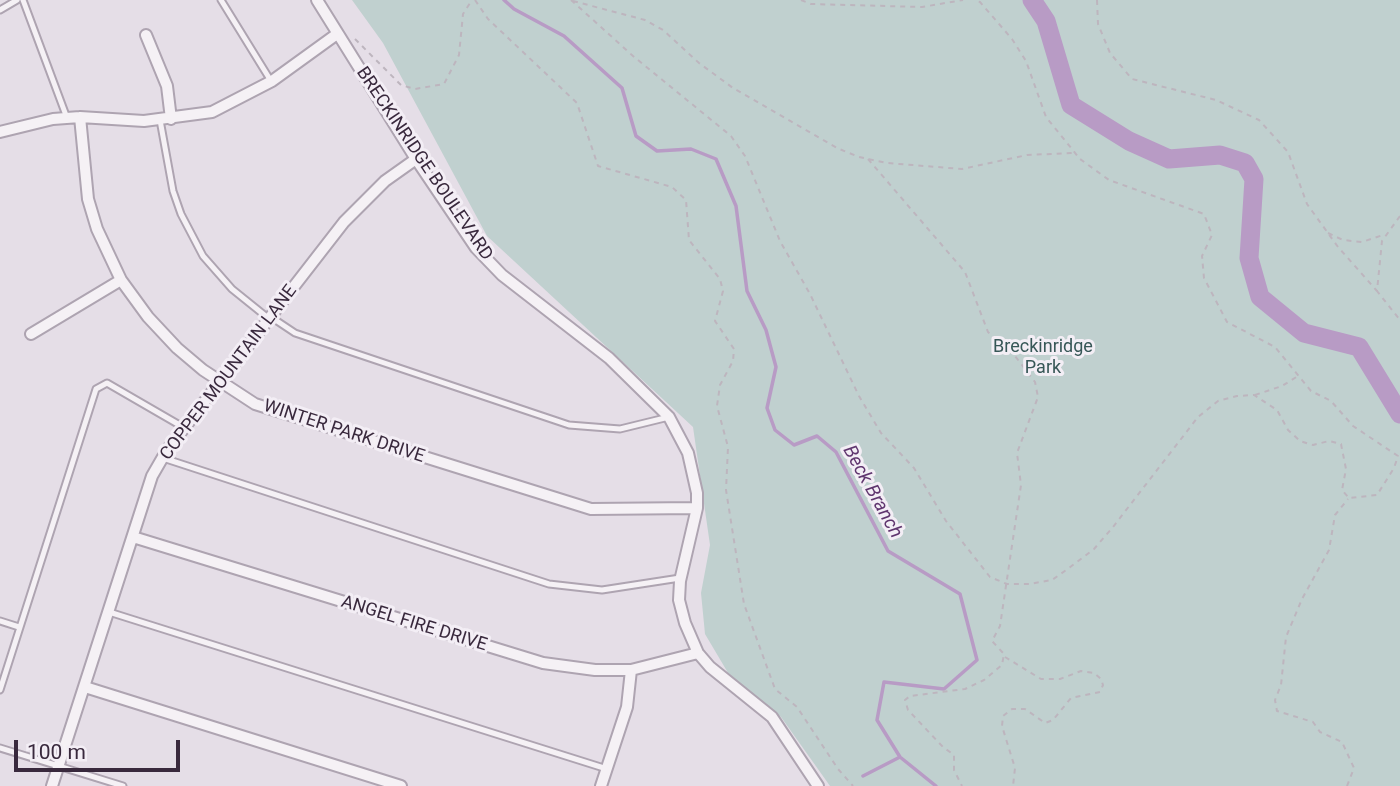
<!DOCTYPE html>
<style>
body{margin:0}
#map{position:relative;width:1400px;height:786px;overflow:hidden;background:#e5dee7;font-family:Roboto,sans-serif}
canvas{display:block}
.scale{position:absolute;left:14px;top:740px;width:166px;height:32px;box-sizing:border-box;border:4px solid #39293d;border-top:0;padding-left:9px;font-size:21px;line-height:24px;white-space:nowrap;color:#39293d;-webkit-text-stroke:5px #f3eef5;paint-order:stroke}
</style>
<div id="map">
<canvas width="1400" height="786"></canvas>
<div class="scale">100 m</div>
</div>
<script>
const c = document.querySelector('canvas').getContext('2d');
c.lineJoin = 'round';
function fill(path, color) {
  c.fillStyle = color;
  c.fill(path, 'evenodd');
}
function toPath(rows) {
  const path = new Path2D();
  for (const r of rows) {
    path.moveTo(r[0], r[1]);
    for (let i = 2; i < r.length; i += 2) path.lineTo(r[i], r[i + 1]);
  }
  return path;
}
function stroke(path, color, width, dash) {
  c.strokeStyle = color;
  c.lineWidth = width;
  c.lineCap = dash ? 'butt' : 'round';
  c.setLineDash(dash || []);
  c.stroke(path);
}
function label(font, color, halo, rows, align = 'center') {
  c.font = font + ' Roboto,sans-serif';
  c.lineWidth = 6;
  c.setLineDash([]);
  c.textBaseline = 'middle';
  c.strokeStyle = halo;
  c.fillStyle = color;
  for (const [text, x, y, turn = 0] of rows) {
    c.save();
    c.translate(x, y);
    c.rotate((+turn || 0) * Math.PI / 180);
    c.textAlign = isNaN(turn) ? turn : align;
    if (halo) c.strokeText(text, 0, 0);
    c.fillText(text, 0, 0);
    c.restore();
  }
}
const green = toPath([
 [352,0,1400,0,1400,786,830,786,781,717,734,683,705,634,701,593,710,545,693,427,487,236,383,43]
]);
const stream = toPath([
 [504,0,514,9,564,36,622,88,636,136,657,151,691,149,716,159,736,206,747,291,766,330,776,367,767,408,775,430,794,445,817,436,836,452,888,551,960,594,977,660,944,689,884,682,877,720,900,757,936,786],
 [863,776,900,757]
]);
const river = toPath([
 [1032,0,1046,21,1071,105,1129,141,1169,159,1220,155,1245,163,1254,179,1249,258,1260,297,1304,333,1359,347,1400,414]
]);
const path = toPath([
 [475,0,488,19,577,103,598,166,672,187,686,200,689,240,720,279,723,291,715,321,734,349,733,361,720,385,717,406,728,447,726,490,744,604,775,689,797,707,838,769,853,786],
 [571,0,633,56,731,136,745,156,780,241,810,294,859,396,881,433,914,468,946,521,990,577,1007,584,1029,584,1052,580,1069,568,1094,549,1113,527,1198,417,1218,401,1237,396,1254,395,1277,410,1288,430,1300,441,1313,445,1329,441,1341,444,1346,469,1342,490,1349,498,1377,495,1394,468,1398,456,1353,426,1331,401,1311,391,1275,347,1227,322,1204,278,1202,256,1212,235,1204,214,1109,180,1080,159,1046,117,1026,61,1012,39,980,2,974,0],
 [801,0,811,4,922,7,963,0],
 [1097,0,1098,24,1110,53,1132,79,1216,100,1259,120,1288,152,1307,204,1338,247,1377,291],
 [573,1,645,20,663,30,699,63,733,88,837,148,859,157,887,163,962,169,1027,155,1073,153],
 [355,39,401,85,415,89,444,84,459,55,463,14,472,0],
 [868,159,965,272,988,332,1015,356,1035,382,1038,397,1017,453,1021,485,1000,626,992,641,1004,654,1002,665,984,680,965,689,910,696,905,700,908,710,943,747,954,755,954,770,962,786],
 [1400,216,1382,241,1377,291,1400,320],
 [1328,233,1343,240,1362,242,1383,235],
 [1255,395,1282,386,1298,376],
 [1005,657,1041,679,1060,679,1081,671,1094,673,1101,679,1103,685,1100,692,1071,698,1053,720,1045,723,1025,709,1012,709,1003,716,1002,726,1015,768,1013,786],
 [1347,786,1354,768,1342,742,1320,732,1313,722,1277,711,1275,700,1281,685,1286,637,1302,599,1329,550,1335,515,1348,499]
]);
const service = toPath([
 [23,0,67,118],
 [221,0,271,81],
 [0,10,17,0],
 [160,120,173,191,181,214,203,256,232,289,268,318],
 [271,317,295,333,569,425,620,429,669,417],
 [163,458,549,584,602,590,680,578],
 [109,612,607,769],
 [0,621,19,627],
 [0,690,96,389,107,383,183,427],
 [0,748,123,786]
]);
const minor = toPath([
 [317,0,416,159,476,248,502,275,609,358,669,417,688,453,697,493,697,508,680,581,679,600,685,623,698,653,710,667,772,717,818,786],
 [146,35,167,86,171,119],
 [80,117,88,199,97,229,121,280,148,317,177,348,203,370,255,404,591,509,697,508],
 [0,132,53,119,80,117,144,121,212,112,272,81,337,34],
 [31,334,121,280],
 [133,537,543,663,595,670,631,670,698,653],
 [85,687,401,786],
 [52,786,152,476,167,450,344,222,385,181,416,159],
 [601,786,627,707,631,670]
]);
const streetNames = [
 ["BRECKINRIDGE BOULEVARD",424,164,56],
 ["COPPER MOUNTAIN LANE",229,373,-53],
 ["WINTER PARK DRIVE",344,432,18],
 ["ANGEL FIRE DRIVE",414,624,17]
];
const parkNames = [
 ["Breckinridge",1043,347],
 ["Park",1043,368]
];
const waterNames = [
 ["Beck Branch",872,492,61]
];
fill(green, '#c0d0cf');
stroke(stream, '#b89bc5', 3.5);
stroke(river, '#b89bc5', 19);
stroke(service, '#aea4b1', 9);
stroke(minor, '#aea4b1', 14);
stroke(path, '#bdb5be', 2, [5, 5]);
stroke(service, '#f5f1f5', 5);
stroke(minor, '#f5f1f5', 10);
label('18px', '#39293d', '#f3eef5', streetNames);
label('18px', '#375757', '#f3eef5', parkNames);
label('italic 19px', '#5f356e', '#f3eef5', waterNames);
</script>
